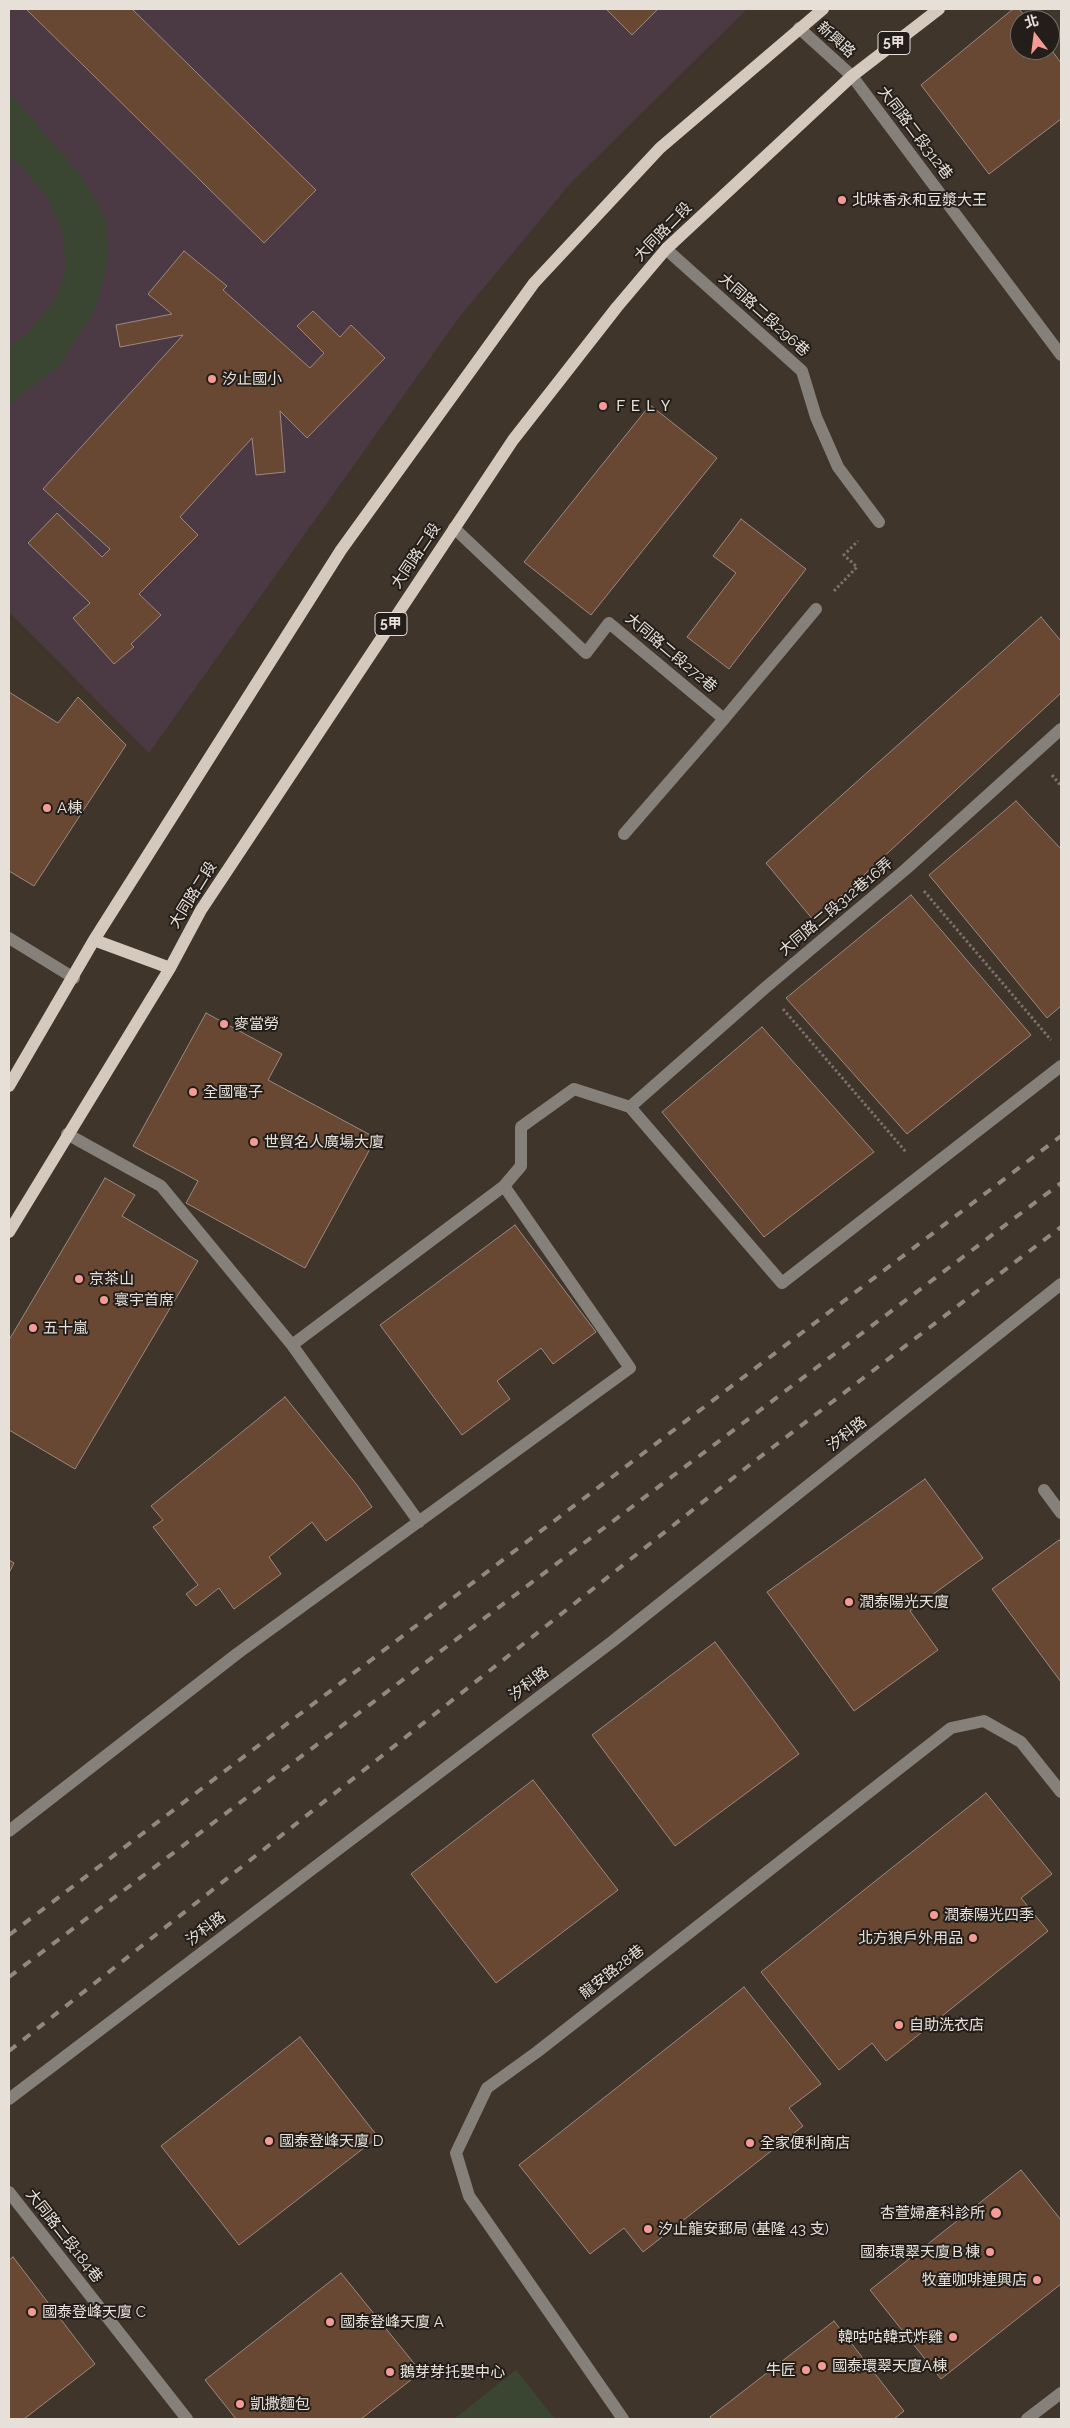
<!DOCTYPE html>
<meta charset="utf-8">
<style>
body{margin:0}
#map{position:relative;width:1070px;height:2428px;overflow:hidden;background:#40352b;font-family:Raleway,"Noto Sans TC",sans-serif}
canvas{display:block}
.frame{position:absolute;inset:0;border:10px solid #e6e0d9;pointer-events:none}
.north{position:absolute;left:1010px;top:10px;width:50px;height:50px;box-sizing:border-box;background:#231e19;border:1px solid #716c66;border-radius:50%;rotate:345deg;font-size:14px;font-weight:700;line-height:20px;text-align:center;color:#e6e0d9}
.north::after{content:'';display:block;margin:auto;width:18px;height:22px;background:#f59b97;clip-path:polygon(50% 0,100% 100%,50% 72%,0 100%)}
</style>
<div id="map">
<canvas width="1070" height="2428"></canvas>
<div class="frame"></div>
<div class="north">北</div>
</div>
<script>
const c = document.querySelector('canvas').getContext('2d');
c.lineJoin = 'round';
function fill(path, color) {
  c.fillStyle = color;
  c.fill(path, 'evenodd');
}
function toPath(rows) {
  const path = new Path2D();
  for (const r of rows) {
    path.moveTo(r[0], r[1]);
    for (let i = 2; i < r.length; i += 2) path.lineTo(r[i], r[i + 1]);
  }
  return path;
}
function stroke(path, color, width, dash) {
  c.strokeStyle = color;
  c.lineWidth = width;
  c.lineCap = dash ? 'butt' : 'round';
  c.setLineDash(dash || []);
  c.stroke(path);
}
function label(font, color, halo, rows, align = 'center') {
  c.font = font + ' Raleway,"Noto Sans TC",sans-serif';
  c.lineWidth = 4;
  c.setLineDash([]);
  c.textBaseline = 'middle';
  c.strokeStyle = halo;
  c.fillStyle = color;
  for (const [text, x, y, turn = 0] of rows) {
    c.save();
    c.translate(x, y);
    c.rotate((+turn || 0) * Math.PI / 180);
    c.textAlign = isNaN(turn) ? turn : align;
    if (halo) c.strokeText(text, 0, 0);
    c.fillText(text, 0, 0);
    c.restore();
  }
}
const education = toPath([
 [9,9,747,9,568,186,458,319,149,753,9,612]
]);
const green = toPath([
 [9,93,82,176,106,220,108,258,97,306,60,365,9,405,9,348,30,330,56,298,66,267,62,231,46,195,9,155],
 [516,2370,555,2419,454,2419]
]);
const building = toPath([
 [26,9,132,9,316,190,264,243,26,9],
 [606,9,658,9,632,35,606,9],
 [1013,9,1019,9,1028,20,1020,20,1020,50,1050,48,1061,63,1061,119,989,174,921,85,1013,9],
 [184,251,227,286,223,290,310,368,324,353,297,326,313,311,340,337,351,325,385,358,307,438,280,411,285,472,256,475,252,438,180,517,198,535,139,594,161,615,131,644,134,647,114,664,73,618,90,603,28,543,57,513,102,557,110,549,43,489,183,335,120,347,116,325,172,314,148,294,184,251],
 [650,405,717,458,591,615,524,562,650,405],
 [741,519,806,569,729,669,687,637,736,573,713,556,741,519],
 [1041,617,1061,641,1061,693,814,921,766,863,1041,617],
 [9,692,58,723,78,697,126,745,34,886,9,871,9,692],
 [1016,801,1061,849,1061,1006,1047,1018,929,875,1016,801],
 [911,895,1031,1035,907,1134,786,998,911,895],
 [206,1013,282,1054,268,1080,376,1138,305,1268,186,1203,198,1181,133,1146,206,1013],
 [762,1027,874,1152,764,1237,662,1112,762,1027],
 [105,1178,135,1195,122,1216,198,1261,75,1469,9,1430,9,1340,105,1178],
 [515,1225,596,1332,553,1364,541,1348,497,1381,510,1399,462,1435,380,1325,515,1225],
 [285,1397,357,1485,372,1507,326,1541,312,1522,269,1557,281,1574,234,1609,219,1588,196,1606,186,1594,198,1585,153,1527,163,1520,151,1506,285,1397],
 [925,1479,983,1558,910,1611,938,1650,854,1711,767,1592,925,1479],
 [1059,1540,1061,1542,1061,1682,992,1589,1059,1540],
 [9,1560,14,1563,9,1573,9,1560],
 [715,1642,799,1754,675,1846,592,1735,715,1642],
 [533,1780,618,1890,496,1983,411,1874,533,1780],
 [986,1793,1052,1874,1021,1898,1048,1931,886,2061,872,2043,839,2070,761,1972,986,1793],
 [744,1987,821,2084,789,2108,803,2126,643,2252,624,2228,590,2254,519,2165,744,1987],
 [300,2037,378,2137,239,2245,161,2146,300,2037],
 [1021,2170,1061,2220,1061,2284,941,2379,870,2290,1021,2170],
 [13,2257,95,2364,24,2419,9,2419,9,2260,13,2257],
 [341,2273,421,2372,361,2419,236,2419,205,2380,341,2273],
 [834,2321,904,2411,894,2419,711,2419,710,2417,834,2321]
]);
const path = toPath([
 [834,591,857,567,844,555,858,541],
 [1052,775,1061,786],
 [924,891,1051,1040],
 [783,1009,906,1152]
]);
const minor = toPath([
 [799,28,852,76,1061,355],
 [666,249,802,371,816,417,838,467,879,522],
 [454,528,586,653,609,623,724,719,816,609],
 [624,834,724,719],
 [9,938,74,978],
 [630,1107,765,988,906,869,1061,729],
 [67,1134,161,1186,292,1345,504,1186],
 [292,1345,419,1522],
 [1044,1490,1061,1513],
 [9,1831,238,1653,630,1368,504,1186,521,1166,521,1127,574,1089,630,1107,782,1283,1061,1066],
 [9,2099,613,1641,1061,1284],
 [9,2192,187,2419],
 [623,2419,469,2196,456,2153,487,2088,537,2052,951,1728,984,1721,1021,1742,1061,1792],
 [1027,2419,1061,2393]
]);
const major = toPath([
 [94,940,170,968],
 [9,1086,94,940,341,550,534,283,660,148,823,9],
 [9,1232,170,968,201,910,513,440,617,307,666,249,852,76,939,9]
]);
const rail = toPath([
 [9,1935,1061,1136],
 [9,1977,1061,1183],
 [9,2051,747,1467,1061,1227]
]);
const markers = [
 [842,200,5,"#f59b97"],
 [212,379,5,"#f59b97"],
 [603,406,5,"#f59b97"],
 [47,808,5,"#f59b97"],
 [224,1024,5,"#f59b97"],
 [193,1092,5,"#f59b97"],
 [254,1142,5,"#f59b97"],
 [79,1279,5,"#f59b97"],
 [104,1300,5,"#f59b97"],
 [33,1328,5,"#f59b97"],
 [849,1602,5,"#f59b97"],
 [934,1915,5,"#f59b97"],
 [973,1938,5,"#f59b97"],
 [899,2025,5,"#f59b97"],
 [269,2141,5,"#f59b97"],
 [750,2143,5,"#f59b97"],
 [996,2213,6,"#f59b97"],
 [648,2229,5,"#f59b97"],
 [990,2252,5,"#f59b97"],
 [1037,2280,5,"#f59b97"],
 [32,2312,5,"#f59b97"],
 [330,2322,5,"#f59b97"],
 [953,2337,5,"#f59b97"],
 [822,2366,5,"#f59b97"],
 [806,2370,5,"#f59b97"],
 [390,2372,5,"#f59b97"],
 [240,2404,5,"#f59b97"]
];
const shields = [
 [894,43,32],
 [391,624,32]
];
const shieldNames = [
 ["5甲",894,43],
 ["5甲",391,624]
];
const streetNames = [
 ["新興路",836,40,42],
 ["大同路二段312巷",915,133,53],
 ["大同路二段",663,232,-46],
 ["大同路二段296巷",764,315,42],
 ["大同路二段",416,556,-56],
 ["大同路二段272巷",671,653,40],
 ["大同路二段",193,895,-58],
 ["大同路二段312巷16弄",836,907,-40],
 ["汐科路",847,1434,-38],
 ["汐科路",529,1684,-37],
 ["汐科路",206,1929,-37],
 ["龍安路28巷",612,1972,-38],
 ["大同路二段184巷",64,2236,52]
];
const poiNames = [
 ["北味香永和豆漿大王",852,200],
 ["汐止國小",222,379],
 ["ＦＥＬＹ",613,406],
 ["A棟",57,808],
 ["麥當勞",234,1024],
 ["全國電子",203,1092],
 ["世貿名人廣場大廈",264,1142],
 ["京茶山",89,1279],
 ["寰宇首席",114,1300],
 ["五十嵐",43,1328],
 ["潤泰陽光天廈",859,1602],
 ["潤泰陽光四季",944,1915],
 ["北方狼戶外用品",963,1938,"right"],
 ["自助洗衣店",909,2025],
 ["國泰登峰天廈 D",279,2141],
 ["全家便利商店",760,2143],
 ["杏萱婦產科診所",985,2213,"right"],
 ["汐止龍安郵局 (基隆 43 支)",658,2229],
 ["國泰環翠天廈Ｂ棟",980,2252,"right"],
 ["牧童咖啡連興店",1027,2280,"right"],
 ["國泰登峰天廈 C",42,2312],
 ["國泰登峰天廈 A",340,2322],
 ["韓咕咕韓式炸雞",943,2337,"right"],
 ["國泰環翠天廈A棟",832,2366],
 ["牛匠",796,2370,"right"],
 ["鵝芽芽托嬰中心",400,2372],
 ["凱撒麵包",250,2404]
];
fill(education, '#4b3944');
fill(green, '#3b4632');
fill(building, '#694833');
stroke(building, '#998980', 1);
stroke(path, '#7b7269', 3, [2.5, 2.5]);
stroke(minor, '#86807b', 12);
stroke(major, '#d5c9be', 12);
stroke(rail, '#91887f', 4, [9, 9]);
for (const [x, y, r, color] of markers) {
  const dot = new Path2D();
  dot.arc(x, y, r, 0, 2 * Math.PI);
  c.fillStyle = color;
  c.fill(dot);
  stroke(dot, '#231e19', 2);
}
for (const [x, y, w] of shields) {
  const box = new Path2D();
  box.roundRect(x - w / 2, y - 11.5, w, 23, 4);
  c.fillStyle = '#231e19';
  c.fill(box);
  stroke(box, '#e6e0d9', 1);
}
label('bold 14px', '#e6e0d9', null, shieldNames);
label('15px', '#e6e0d9', '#231e19', streetNames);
label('15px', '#e6e0d9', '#231e19', poiNames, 'left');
</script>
